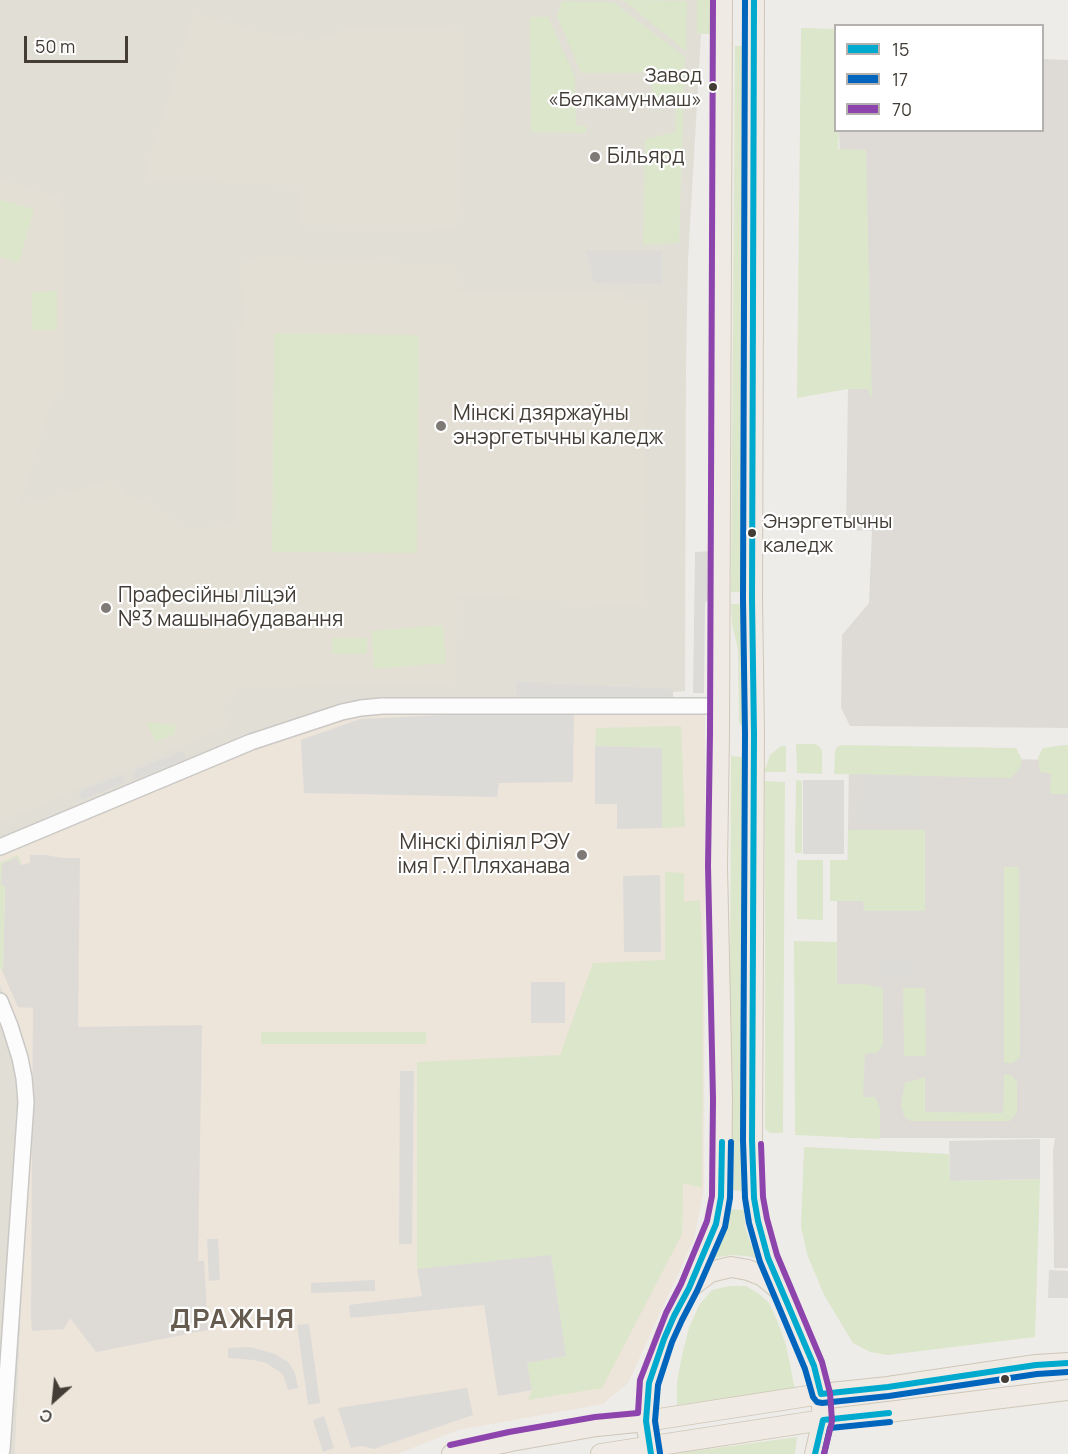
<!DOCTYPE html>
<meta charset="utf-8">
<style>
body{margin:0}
#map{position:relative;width:1068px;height:1454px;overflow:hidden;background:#eeece9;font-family:Manrope,sans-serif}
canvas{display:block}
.legend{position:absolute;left:834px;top:24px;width:210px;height:108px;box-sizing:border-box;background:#fff;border:2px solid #b4b1af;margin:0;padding:8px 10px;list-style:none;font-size:18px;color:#433d36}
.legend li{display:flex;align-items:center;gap:12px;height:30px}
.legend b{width:30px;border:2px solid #b4b1af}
.north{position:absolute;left:24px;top:1370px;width:60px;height:60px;-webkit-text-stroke:4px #fff;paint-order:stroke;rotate:207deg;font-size:16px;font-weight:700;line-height:24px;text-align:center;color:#433d36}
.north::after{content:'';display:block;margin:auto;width:21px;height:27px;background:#433d36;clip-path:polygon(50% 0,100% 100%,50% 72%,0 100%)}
.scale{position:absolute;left:24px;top:36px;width:104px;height:27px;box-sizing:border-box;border:3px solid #433d36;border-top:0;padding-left:8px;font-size:18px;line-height:21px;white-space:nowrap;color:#433d36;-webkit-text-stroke:4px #fff;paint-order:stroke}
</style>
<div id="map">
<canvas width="1068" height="1454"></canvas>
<ul class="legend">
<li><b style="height:8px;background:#00a9ce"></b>15</li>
<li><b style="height:8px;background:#0065bd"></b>17</li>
<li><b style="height:8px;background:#8e44ad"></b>70</li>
</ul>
<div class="north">С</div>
<div class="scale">50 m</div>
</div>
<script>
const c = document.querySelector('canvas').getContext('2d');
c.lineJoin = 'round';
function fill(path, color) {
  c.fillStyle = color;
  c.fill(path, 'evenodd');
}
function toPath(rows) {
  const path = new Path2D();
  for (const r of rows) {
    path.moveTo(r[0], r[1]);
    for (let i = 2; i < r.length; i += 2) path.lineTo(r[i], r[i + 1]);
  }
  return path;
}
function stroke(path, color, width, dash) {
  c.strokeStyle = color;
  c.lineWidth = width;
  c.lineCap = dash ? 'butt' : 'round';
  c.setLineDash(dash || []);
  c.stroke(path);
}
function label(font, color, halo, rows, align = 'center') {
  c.font = font + ' Manrope,sans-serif';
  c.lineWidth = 4.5;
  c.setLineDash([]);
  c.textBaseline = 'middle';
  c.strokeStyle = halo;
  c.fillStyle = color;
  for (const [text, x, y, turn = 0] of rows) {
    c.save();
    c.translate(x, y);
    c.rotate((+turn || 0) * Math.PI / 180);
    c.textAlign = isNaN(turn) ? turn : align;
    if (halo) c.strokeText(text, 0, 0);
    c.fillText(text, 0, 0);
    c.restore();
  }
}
const residential = toPath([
 [0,0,703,0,688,261,686,369,685,691,582,700,0,841],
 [0,984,29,1058,29,1116,15,1454,0,1454]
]);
const commercial = toPath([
 [608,704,608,715,644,715,645,706,705,710,704,1188,694,1239,628,1383,603,1404,458,1430,397,1454,15,1454,29,1116,29,1058,0,984,0,838,195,760,365,707]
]);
const industrial = toPath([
 [1043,59,1068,60,1068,728,850,726,841,708,842,635,869,603,872,531,846,530,848,389,839,131,1042,130],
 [849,757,1068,760,1068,1268,1054,1268,1053,1151,1055,1138,847,1138,845,984,837,984,837,901,847,901],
 [30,855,46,855,62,858,80,858,78,1027,202,1025,198,1261,204,1261,208,1330,96,1352,70,1318,64,1329,32,1331,31,1318,33,1008,18,1007,3,973,5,886,1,885,2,864,17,857,20,865,30,863]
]);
const education = toPath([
 [194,13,259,32,316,41,349,28,453,30,463,32,464,78,457,226,301,225,301,186,146,178,148,165],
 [0,180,59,197,63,209,64,390,53,397,20,505,114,480,129,497,153,504,184,529,236,525,236,327,243,326,241,265,257,256,456,266,458,291,623,292,624,300,647,300,645,605,458,595,455,682,240,688,231,699,221,709,229,725,0,822]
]);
const green = toPath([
 [623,0,687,1,686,51],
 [697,0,713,0,712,34,697,34],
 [562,1,613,2,685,57,679,243,643,245,645,139,675,132,676,107,652,104,652,73,581,73,557,16],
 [530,17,548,17,575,77,576,126,586,126,586,133,531,132],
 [801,28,835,29,836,130,839,131,838,149,866,150,872,398,867,389,848,389,797,398],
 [735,46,747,46,744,592,731,592],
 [0,200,34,209,19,263,0,257],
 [57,291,57,330,32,330,32,292],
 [274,333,419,335,417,553,272,552],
 [731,604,744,604,743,725,740,725,739,721,738,649,732,624],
 [443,625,446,663,374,669,371,631],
 [332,638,367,638,367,654,332,654],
 [146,722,176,725,174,735,156,742],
 [681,726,685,827,662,828,662,748,595,746,596,728],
 [796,744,815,744,819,746,822,750,822,774,797,773],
 [841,745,1016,748,1022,759,1020,768,1011,778,834,774,835,751,837,747],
 [1064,745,1068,745,1068,794,1050,794,1051,774,1040,772,1038,757,1043,748],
 [781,746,786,746,786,772,764,772,770,755],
 [731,756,742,757,742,1191,729,1190],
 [796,780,802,781,802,853,795,853],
 [765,781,785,782,783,1133,770,1133,765,1129],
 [848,830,925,830,925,911,864,911,863,901,830,901,830,860,848,860],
 [17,855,19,857,21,862,20,866,17,857,2,864,1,885,5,886,3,973,0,967,0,863],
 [797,860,823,860,823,920,797,919],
 [1004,867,1019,867,1020,1057,1013,1063,1004,1063],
 [665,872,684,873,684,902,700,900,703,958,702,1188,683,1183,682,1234,602,1388,528,1400,532,1390,527,1363,565,1356,551,1256,417,1269,417,1062,560,1055,593,963,665,960],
 [794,941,837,942,837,984,864,984,883,988,883,1045,877,1053,865,1054,863,1097,875,1097,880,1108,880,1139,795,1135],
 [903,988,925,988,926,1056,904,1056],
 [261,1032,426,1032,426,1044,261,1044],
 [1004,1074,1011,1075,1017,1081,1017,1113,1010,1121,910,1121,904,1116,901,1105,905,1083,925,1077,925,1112,1003,1113],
 [804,1147,949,1154,950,1181,1040,1179,1035,1337,888,1355,870,1352,853,1343,824,1295,807,1254,801,1227],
 [728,1209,744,1210,745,1226,750,1242,759,1259,746,1256,731,1255,714,1258,725,1230],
 [729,1286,746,1286,759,1294,769,1303,777,1320,786,1345,795,1390,677,1405,677,1382,682,1355,689,1328,699,1305,712,1290],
 [797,1437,795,1454,673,1454]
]);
const parking = toPath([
 [586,251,662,251,662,284,594,283],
 [713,551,713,595,705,603,704,693,693,693,695,552],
 [516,682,673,689,673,702,516,699],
 [574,709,573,782,499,783,497,797,304,793,301,740,360,719],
 [595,746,662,748,662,828,617,829,617,804,595,804],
 [183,751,186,759,132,780,135,770],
 [859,774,921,776,919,826,858,824],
 [122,775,125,782,82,800,79,792],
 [803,780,844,780,844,854,803,854],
 [660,875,661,952,624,952,623,876],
 [878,959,913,959,912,980,878,980],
 [531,982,565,982,565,1023,531,1023],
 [400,1071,414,1071,412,1244,399,1244],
 [1040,1139,1040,1179,950,1181,949,1141],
 [207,1239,218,1239,220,1280,209,1281],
 [551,1255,566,1356,527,1363,532,1390,498,1396,484,1305,350,1318,349,1305,422,1296,417,1269],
 [1049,1270,1068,1271,1068,1298,1048,1298],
 [375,1280,375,1291,311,1293,311,1283],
 [309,1324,320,1403,308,1405,297,1325],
 [250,1347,275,1354,288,1362,295,1373,298,1388,288,1390,283,1375,280,1372,266,1363,254,1360,228,1358,228,1348],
 [467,1388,473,1415,374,1449,361,1446,351,1448,338,1408],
 [324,1416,334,1448,323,1452,313,1420]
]);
const minor = toPath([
 [0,847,251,742,342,712,361,708,382,706,719,706],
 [0,1001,10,1026,20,1058,24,1078,26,1102,2,1450,0,1450]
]);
const major = toPath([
 [754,0,752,599,754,734,752,1140,754,1198,758,1221,768,1258,814,1366,821,1394,823,1420,815,1454],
 [689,1288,716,1224,721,1197,722,1099,717,866,719,733,722,0],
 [648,1434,646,1421,649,1383,664,1339,674,1316,689,1288,710,1272,731,1267,748,1270,763,1276,781,1291],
 [452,1454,511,1441,597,1426,646,1421,821,1394,888,1387,1036,1365,1068,1363],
 [601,1454,823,1420,1068,1390]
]);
const bus1 = toPath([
 [754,0,752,599,754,734,752,1140,754,1198,758,1221,768,1258,814,1366,821,1394,888,1387,1036,1365,1068,1363],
 [651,1454,646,1421,649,1383,664,1339,674,1316,689,1288,716,1224,721,1197,722,1142],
 [815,1454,823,1420,889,1413]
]);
const bus2 = toPath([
 [745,0,743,599,745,734,743,1140,745,1198,749,1223,760,1262,805,1369,813,1397,817,1402,822,1403,889,1396,1037,1374,1068,1372],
 [660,1453,655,1421,658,1385,672,1342,682,1320,697,1291,725,1227,730,1198,731,1142],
 [824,1454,830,1428,890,1422]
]);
const bus3 = toPath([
 [761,1144,763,1197,767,1219,777,1255,822,1362,830,1393,832,1421,824,1454],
 [450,1445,509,1432,595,1417,638,1413,640,1380,666,1313,681,1284,707,1221,712,1196,713,1099,708,866,710,733,713,0]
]);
const markers = [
 [713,87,5,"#433d36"],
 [595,157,6,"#7f7a75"],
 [441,426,6,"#7f7a75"],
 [752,533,5,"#433d36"],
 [106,608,6,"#7f7a75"],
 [582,855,6,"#7f7a75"],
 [1005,1379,5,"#433d36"]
];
const busNames = [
 ["Завод",702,76],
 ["«Белкамунмаш»",702,100],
 ["Энэргетычны",763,522,"left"],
 ["каледж",763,546,"left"]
];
const poiNames = [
 ["Більярд",607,157],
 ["Мінскі дзяржаўны",453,414],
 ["энэргетычны каледж",453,438],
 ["Прафесійны ліцэй",118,596],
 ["№3 машынабудавання",118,620],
 ["Мінскі філіял РЭУ",570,843,"right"],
 ["імя Г.У.Пляханава",570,867,"right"]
];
const districtNames = [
 ["ДРАЖНЯ",233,1320]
];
fill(residential, '#e1ded6');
fill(commercial, '#ede4da');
fill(industrial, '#dedbd7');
fill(education, '#e4dfd5');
fill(green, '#dce6cb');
fill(parking, '#dddbd8');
stroke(minor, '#cac8c5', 18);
stroke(major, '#cfc7b8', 22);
stroke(minor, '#fcfcfc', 15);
stroke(major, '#efebe4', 20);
stroke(bus1, '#00a9ce', 6);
stroke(bus2, '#0065bd', 6);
stroke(bus3, '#8e44ad', 6);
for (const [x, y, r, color] of markers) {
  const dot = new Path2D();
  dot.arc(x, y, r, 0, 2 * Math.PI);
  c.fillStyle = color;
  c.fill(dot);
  stroke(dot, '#fff', 2);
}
label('20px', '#433d36', '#fff', busNames, 'right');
label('21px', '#433d36', '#fff', poiNames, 'left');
c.letterSpacing = '1.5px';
label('bold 27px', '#655b4e', '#fff', districtNames);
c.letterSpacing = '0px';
</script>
